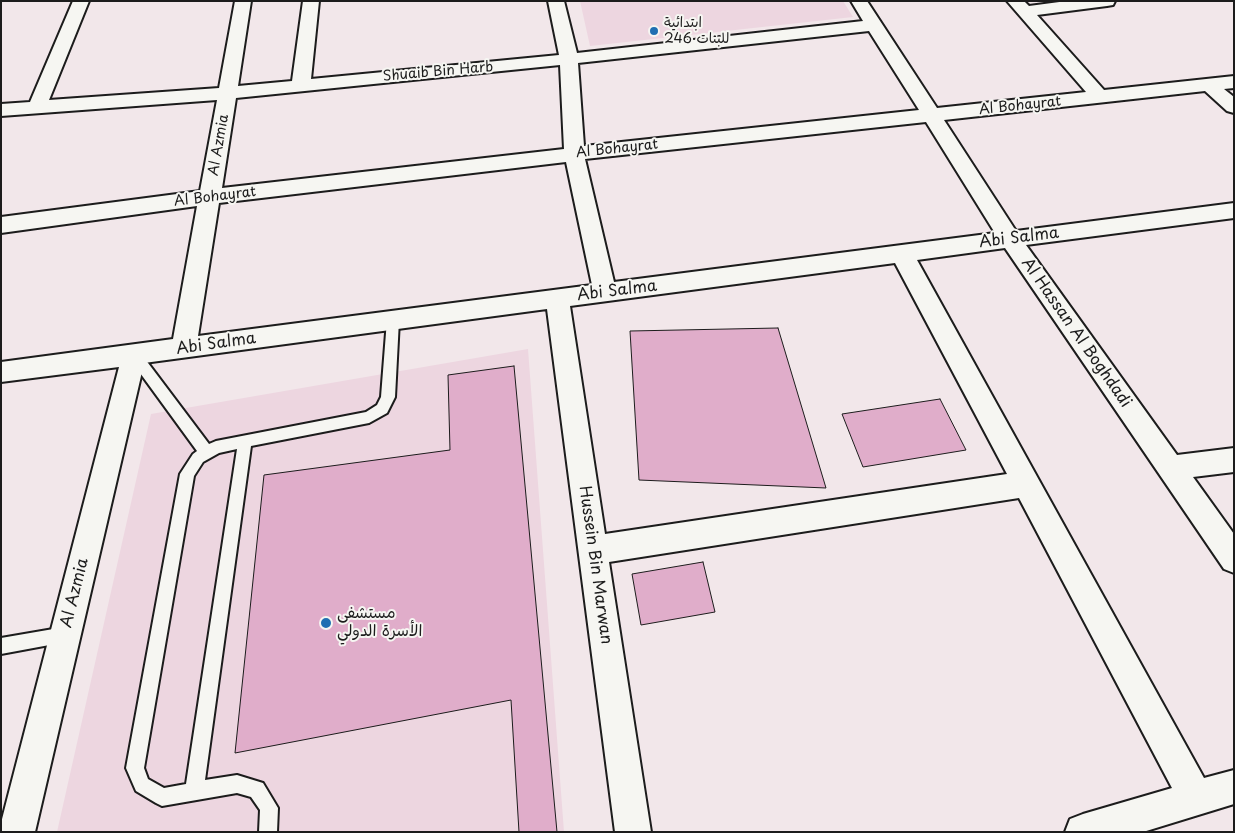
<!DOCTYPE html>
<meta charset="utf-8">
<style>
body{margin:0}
#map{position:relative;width:1235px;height:833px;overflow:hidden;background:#f2e7ea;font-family:"Playpen Sans",sans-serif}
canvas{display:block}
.frame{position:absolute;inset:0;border:2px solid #1c1c1c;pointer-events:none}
</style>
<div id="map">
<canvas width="1235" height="833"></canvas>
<div class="frame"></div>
</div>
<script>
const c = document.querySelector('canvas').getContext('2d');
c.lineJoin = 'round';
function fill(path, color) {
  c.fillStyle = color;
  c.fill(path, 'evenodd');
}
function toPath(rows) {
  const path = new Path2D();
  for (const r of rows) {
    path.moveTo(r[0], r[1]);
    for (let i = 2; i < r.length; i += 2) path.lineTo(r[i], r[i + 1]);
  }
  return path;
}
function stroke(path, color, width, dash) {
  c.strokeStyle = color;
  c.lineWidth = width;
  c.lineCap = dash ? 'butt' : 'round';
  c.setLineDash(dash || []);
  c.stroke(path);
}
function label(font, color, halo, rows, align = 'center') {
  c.font = font + ' "Playpen Sans","Playpen Sans Arabic",sans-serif';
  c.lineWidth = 4;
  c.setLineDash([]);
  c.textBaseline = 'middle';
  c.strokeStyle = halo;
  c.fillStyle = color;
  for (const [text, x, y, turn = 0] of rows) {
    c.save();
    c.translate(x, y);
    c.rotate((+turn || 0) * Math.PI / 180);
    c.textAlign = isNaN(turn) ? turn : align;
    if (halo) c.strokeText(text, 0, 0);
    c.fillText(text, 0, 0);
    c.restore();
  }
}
const built = toPath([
 [580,1,843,1,853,17,590,46],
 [528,349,564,832,57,832,151,414]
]);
const building = toPath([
 [778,328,826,488,639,480,630,331,778,328],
 [514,366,557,832,519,832,511,700,235,753,264,475,450,450,448,375,514,366],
 [940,399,966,450,863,467,842,414,940,399],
 [703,562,715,612,641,625,632,574,703,562]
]);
const service = toPath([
 [393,315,397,317,399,320,395,397,387,413,369,423,251,446,205,780,237,775,263,783,278,808,277,832,259,832,260,810,251,797,237,793,162,806,156,803,136,791,126,768,180,474,193,454,197,451,127,355,129,351,134,350,139,351,209,444,216,441,366,412,377,405,381,397,387,320,389,317,393,315],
 [237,449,186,784,164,788,148,779,144,768,194,476,203,462,219,453,237,449],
 [65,627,71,629,73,635,71,641,1,654,1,638,65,627]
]);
const minor = toPath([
 [73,1,89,1,49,100,219,88,235,1,251,1,238,86,292,81,303,1,319,1,311,79,559,55,548,1,564,1,577,53,863,21,851,1,867,1,937,108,1086,92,1007,1,1024,1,1029,6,1067,1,1115,1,1113,5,1107,6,1037,15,1104,90,1234,76,1234,88,1224,89,1234,97,1234,113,1227,111,1205,91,944,120,1016,231,1234,203,1234,218,1026,245,1177,455,1234,448,1234,472,1193,477,1234,534,1234,573,1224,569,1005,248,917,260,1204,778,1234,770,1234,804,1143,832,1065,832,1070,819,1083,814,1172,788,1019,498,609,562,651,832,615,832,547,309,144,363,35,832,1,832,1,823,119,367,1,382,1,362,173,339,197,206,1,233,1,217,200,191,217,100,1,116,1,104,30,102,73,1],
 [869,31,919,110,584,146,578,63,869,31],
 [560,65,564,149,222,188,236,98,560,65],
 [926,122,995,233,614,282,585,159,926,122],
 [566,162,592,285,198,336,219,203,566,162],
 [895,263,1007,474,605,534,570,306,895,263]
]);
const markers = [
 [654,31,5,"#1f6fb2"],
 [326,623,6,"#1f6fb2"]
];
const farPoinames = [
 ["ابتدائية",664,23],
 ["246 للبنات",664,39]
];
const farStreetnames = [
 ["Shuaib Bin Harb",438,72,-5],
 ["Al Bohayrat",1020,106,-6],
 ["Al Azmia",219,145,-80],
 ["Al Bohayrat",617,149,-6],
 ["Al Bohayrat",215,197,-7]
];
const streetNames = [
 ["Abi Salma",1019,238,-7],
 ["Abi Salma",617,291,-7],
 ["Al Hassan Al Boghdadi",1076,333,55],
 ["Abi Salma",216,344,-8],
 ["Hussein Bin Marwan",595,565,82],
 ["Al Azmia",75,593,-76]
];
const poiNames = [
 ["مستشفى",337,614],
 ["الأسرة الدولي",337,632]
];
fill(built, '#edd6e0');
fill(building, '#e0adca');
stroke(building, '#1c1c1c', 1);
stroke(service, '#1c1c1c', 4);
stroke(minor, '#1c1c1c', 4);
fill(service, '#f6f6f2');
fill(minor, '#f6f6f2');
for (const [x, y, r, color] of markers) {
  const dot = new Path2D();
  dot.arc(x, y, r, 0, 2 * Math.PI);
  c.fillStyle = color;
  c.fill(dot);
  stroke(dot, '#f6f6f2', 2);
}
label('14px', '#1c1c1c', '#f6f6f2', farPoinames, 'left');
label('14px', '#1c1c1c', '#f6f6f2', farStreetnames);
label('16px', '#1c1c1c', '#f6f6f2', streetNames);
label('16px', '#1c1c1c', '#f6f6f2', poiNames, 'left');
</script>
